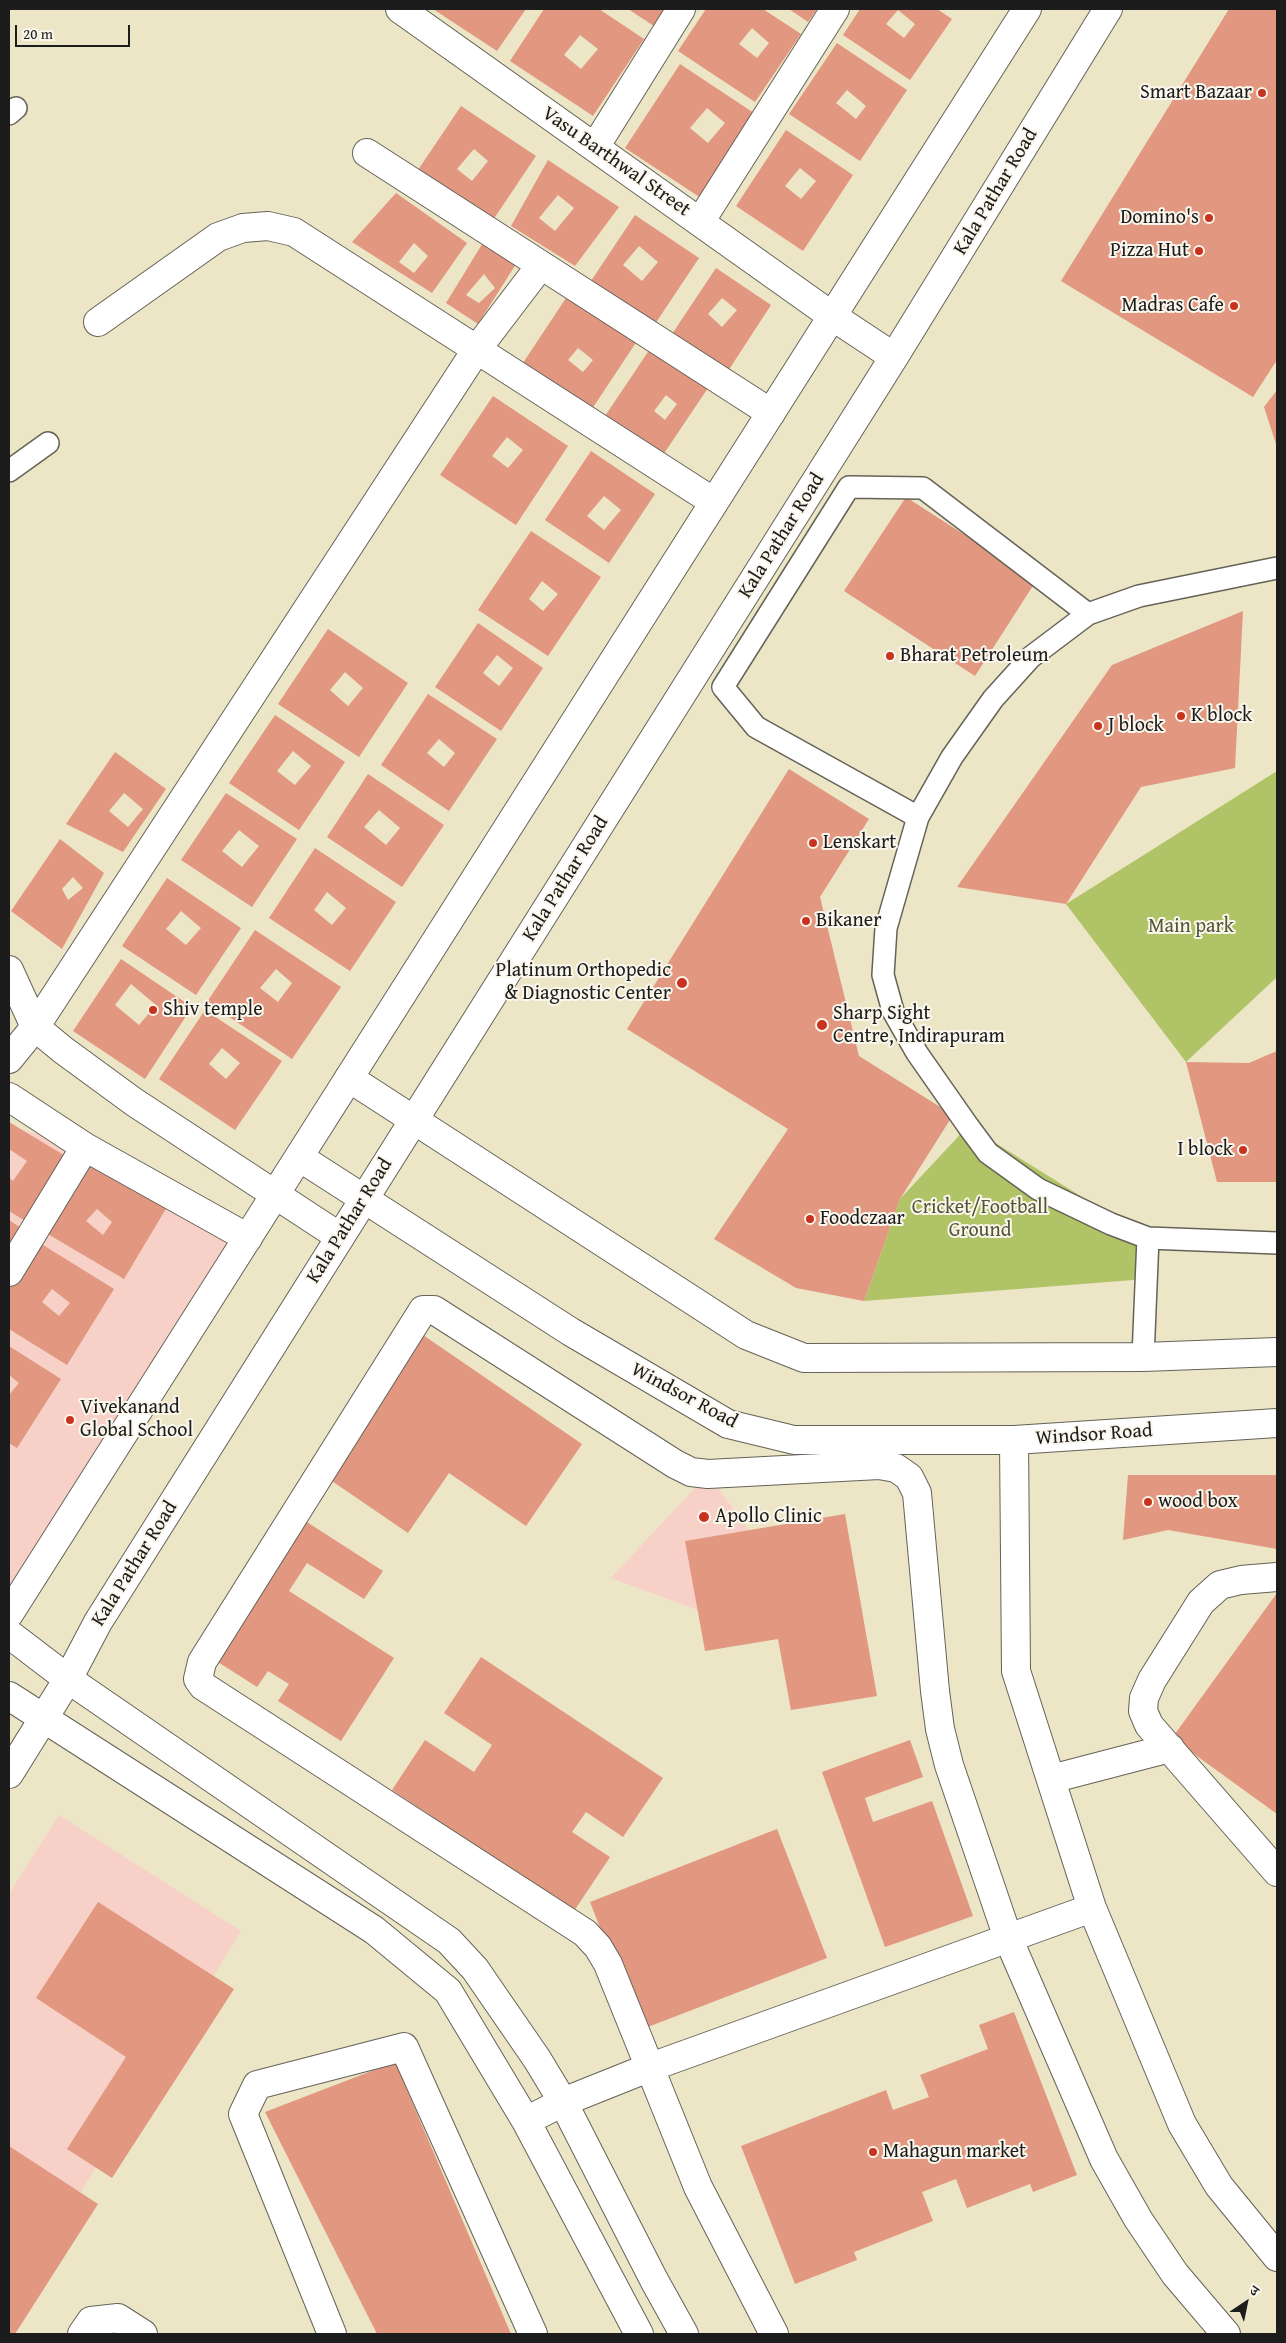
<!DOCTYPE html>
<meta charset="utf-8">
<style>
body{margin:0}
#map{position:relative;width:1286px;height:2343px;overflow:hidden;background:#ece5c6;font-family:"Gentium Book Plus","Noto Serif Devanagari",serif}
canvas{display:block}
.frame{position:absolute;inset:0;border:10px solid #1c1c1c;pointer-events:none}
.north{position:absolute;left:1221px;top:2278px;width:50px;height:50px;-webkit-text-stroke:4px #fbf7ec;paint-order:stroke;rotate:34deg;font-size:14px;font-weight:700;line-height:20px;text-align:center;color:#1c1c1c}
.north::after{content:'';display:block;margin:auto;width:18px;height:22px;background:#1c1c1c;clip-path:polygon(50% 0,100% 100%,50% 72%,0 100%)}
.scale{position:absolute;left:15px;top:25px;width:115px;height:22px;box-sizing:border-box;border:2px solid #1c1c1c;border-top:0;padding-left:6px;font-size:15px;line-height:18px;white-space:nowrap;color:#1c1c1c;-webkit-text-stroke:4px #fbf7ec;paint-order:stroke}
</style>
<div id="map">
<canvas width="1286" height="2343"></canvas>
<div class="frame"></div>
<div class="north">उ</div>
<div class="scale">20 m</div>
</div>
<script>
const c = document.querySelector('canvas').getContext('2d');
c.lineJoin = 'round';
function fill(path, color) {
  c.fillStyle = color;
  c.fill(path, 'evenodd');
}
function toPath(rows) {
  const path = new Path2D();
  for (const r of rows) {
    path.moveTo(r[0], r[1]);
    for (let i = 2; i < r.length; i += 2) path.lineTo(r[i], r[i + 1]);
  }
  return path;
}
function stroke(path, color, width, dash) {
  c.strokeStyle = color;
  c.lineWidth = width;
  c.lineCap = dash ? 'butt' : 'round';
  c.setLineDash(dash || []);
  c.stroke(path);
}
function label(font, color, halo, rows, align = 'center') {
  c.font = font + ' "Gentium Book Plus",serif';
  c.lineWidth = 4;
  c.setLineDash([]);
  c.textBaseline = 'middle';
  c.strokeStyle = halo;
  c.fillStyle = color;
  for (const [text, x, y, turn = 0] of rows) {
    c.save();
    c.translate(x, y);
    c.rotate((+turn || 0) * Math.PI / 180);
    c.textAlign = isNaN(turn) ? turn : align;
    if (halo) c.strokeText(text, 0, 0);
    c.fillText(text, 0, 0);
    c.restore();
  }
}
const built = toPath([
 [9,1126,85,1147,255,1226,9,1613],
 [708,1474,771,1561,798,1647,611,1578],
 [59,1815,241,1931,9,2309,9,1894]
]);
const green = toPath([
 [1277,771,1277,977,1186,1062,1066,904],
 [968,1126,1148,1238,1146,1279,864,1301,900,1199]
]);
const building = toPath([
 [433,9,526,9,497,51],
 [544,9,599,9,644,39,593,116,510,61],
 [580,35,598,49,581,69,564,55],
 [628,9,670,9,657,28],
 [706,9,763,9,801,34,755,102,678,51],
 [752,28,769,43,757,58,739,44],
 [789,9,817,9,808,22],
 [860,9,937,9,952,19,910,80,843,35],
 [898,10,915,24,904,38,886,24],
 [1229,9,1277,9,1277,360,1253,397,1061,281],
 [837,43,907,90,860,161,789,114],
 [847,90,866,106,856,119,836,103],
 [680,64,760,117,704,200,625,148],
 [707,108,725,123,708,143,690,128],
 [461,106,536,156,491,223,416,173],
 [474,149,488,161,472,181,457,169],
 [786,130,853,175,803,251,736,206],
 [800,168,816,181,801,199,785,186],
 [548,160,619,207,575,266,511,226],
 [558,195,574,208,555,231,539,218],
 [396,193,467,243,432,293,352,242],
 [414,243,428,256,414,273,399,262],
 [635,215,699,258,655,324,591,281],
 [639,246,658,262,642,281,623,265],
 [484,241,516,264,478,324,446,303],
 [484,274,495,288,479,303,466,295],
 [716,268,771,305,728,371,672,334],
 [722,298,737,310,722,327,708,314],
 [568,295,637,341,588,415,519,369],
 [578,348,593,360,583,372,568,360],
 [654,343,712,382,663,455,605,416],
 [666,395,677,404,665,420,654,411],
 [1277,390,1277,447,1264,407],
 [493,396,568,446,516,525,440,475],
 [507,437,523,450,508,468,492,456],
 [591,451,655,494,609,563,545,520],
 [604,496,621,510,604,530,587,516],
 [906,497,1036,581,975,676,844,591],
 [531,531,601,577,548,656,478,610],
 [542,581,558,594,543,611,529,599],
 [1243,611,1235,768,1141,787,1066,904,957,887,1112,665],
 [478,623,543,668,501,731,435,687],
 [497,655,513,668,499,686,483,673],
 [328,629,408,683,359,757,278,704],
 [345,672,363,688,348,706,330,690],
 [428,694,497,739,449,811,381,765],
 [439,739,455,753,444,767,427,753],
 [275,715,345,762,299,830,229,783],
 [293,751,311,766,295,785,277,771],
 [115,752,166,789,123,852,66,824],
 [124,793,143,809,128,827,109,811],
 [789,769,869,819,820,897,859,1056,953,1115,900,1199,864,1301,796,1288,714,1239,788,1129,627,1029],
 [368,774,444,825,402,887,327,837],
 [379,810,400,828,386,845,364,827],
 [226,793,297,839,252,907,181,860],
 [239,830,259,846,242,867,222,851],
 [60,839,104,873,62,949,11,911],
 [73,877,83,888,68,900,62,889],
 [315,848,396,902,350,971,269,918],
 [327,892,346,908,332,925,314,910],
 [167,878,241,928,196,995,122,946],
 [181,911,201,928,186,945,166,929],
 [255,930,341,987,292,1059,207,1002],
 [276,969,292,983,278,1002,260,988],
 [121,959,192,1007,145,1079,73,1031],
 [131,984,156,1005,139,1025,115,1005],
 [205,1010,282,1061,235,1130,159,1079],
 [222,1048,240,1063,226,1079,209,1064],
 [1277,1051,1277,1182,1217,1182,1186,1062,1249,1063],
 [9,1122,72,1160,32,1225,9,1211,9,1178,13,1181,27,1161,9,1149],
 [84,1157,167,1207,124,1279,41,1230],
 [97,1209,112,1222,103,1235,86,1221],
 [9,1220,27,1232,9,1260],
 [35,1240,114,1289,67,1365,9,1329,9,1282],
 [52,1289,70,1303,59,1316,42,1302],
 [423,1335,582,1444,526,1526,449,1473,408,1533,326,1477],
 [9,1346,61,1379,17,1448,9,1443,9,1395,19,1383,9,1375],
 [1128,1475,1277,1475,1277,1549,1168,1530,1123,1540],
 [845,1514,877,1696,791,1710,778,1639,705,1651,685,1541],
 [296,1515,383,1571,364,1599,307,1563,289,1591,394,1658,341,1741,278,1701,289,1684,268,1671,257,1687,207,1655],
 [1277,1593,1277,1814,1172,1738],
 [481,1657,663,1778,623,1837,586,1812,572,1832,610,1857,574,1911,392,1790,425,1740,474,1772,492,1745,444,1713],
 [910,1740,923,1777,865,1798,873,1822,932,1801,973,1916,885,1947,822,1772],
 [777,1829,827,1958,640,2030,590,1902],
 [98,1902,234,1989,112,2178,67,2149,126,2057,36,1998],
 [1014,2012,1077,2175,1033,2192,1030,2184,967,2208,956,2179,922,2192,933,2221,854,2252,857,2260,795,2284,741,2146,886,2090,893,2110,929,2097,920,2075,988,2049,979,2025],
 [395,2062,511,2334,377,2334,265,2112],
 [9,2146,98,2204,15,2334,9,2334]
]);
const service = toPath([
 [9,114,16,108],
 [9,471,48,443],
 [1277,568,1139,596,1088,614,1031,657,993,699,952,757,918,817,886,928,883,975,893,1011,917,1053,968,1126,988,1153,1038,1189,1111,1224,1148,1238,1277,1243],
 [918,817,756,727,723,687,849,487,923,488,1088,614],
 [1143,1357,1148,1238]
]);
const minor = toPath([
 [400,9,832,316],
 [595,147,681,9],
 [367,153,771,413],
 [700,222,835,9],
 [98,322,218,237,243,228,268,226,294,232,714,502],
 [9,970,35,1027,63,1050,134,1102,340,1237],
 [9,1059,35,1027,477,349,541,265],
 [349,1078,746,1335,804,1358,1143,1357,1277,1352],
 [9,1097,85,1147,248,1238],
 [299,1157,571,1332,728,1424,794,1440,1014,1440,1277,1423],
 [9,1272,85,1147],
 [1014,1440,1016,1671,1092,1908,1182,2124,1219,2186,1277,2257],
 [1277,1577,1241,1580,1220,1585,1201,1602,1152,1680,1144,1698,1143,1711,1149,1725,1277,1872],
 [9,1634,68,1679,449,1941,475,1969,537,2059,563,2102,654,2280,684,2334],
 [9,1696,374,1930,448,1991,526,2121,639,2334],
 [1051,1779,1170,1748],
 [526,2121,563,2102,648,2068,1092,1908],
 [82,2334,91,2321,118,2318,143,2334],
 [332,2334,243,2114,257,2085,404,2047,533,2334],
 [774,2334,698,2187,608,1964,598,1947,585,1933,203,1686,198,1679,202,1662,423,1310,434,1310,675,1464,691,1472,708,1474,879,1465,896,1468,909,1477,917,1493,935,1691,940,1729,949,1765,1008,1938,1104,2159,1138,2219,1175,2274,1226,2334]
]);
const tertiary = toPath([
 [832,316,894,357],
 [9,1614,1027,9],
 [9,1774,68,1679,98,1622,894,357,1108,9]
]);
const markers = [
 [1262,93,5,"#c8321e"],
 [1209,218,5,"#c8321e"],
 [1199,251,5,"#c8321e"],
 [1234,306,5,"#c8321e"],
 [890,656,5,"#c8321e"],
 [1181,716,5,"#c8321e"],
 [1098,726,5,"#c8321e"],
 [813,843,5,"#c8321e"],
 [806,921,5,"#c8321e"],
 [682,983,6,"#c8321e"],
 [153,1010,5,"#c8321e"],
 [822,1025,6,"#c8321e"],
 [1243,1150,5,"#c8321e"],
 [810,1219,5,"#c8321e"],
 [70,1420,5,"#c8321e"],
 [1148,1502,5,"#c8321e"],
 [704,1517,6,"#c8321e"],
 [873,2152,5,"#c8321e"]
];
const poiNames = [
 ["Smart Bazaar",1252,93,"right"],
 ["Domino's",1199,218,"right"],
 ["Pizza Hut",1189,251,"right"],
 ["Madras Cafe",1224,306,"right"],
 ["Bharat Petroleum",900,656],
 ["K block",1191,716],
 ["J block",1108,726],
 ["Lenskart",823,843],
 ["Bikaner",816,921],
 ["Platinum Orthopedic",671,971,"right"],
 ["& Diagnostic Center",671,994,"right"],
 ["Shiv temple",163,1010],
 ["Sharp Sight",833,1014],
 ["Centre, Indirapuram",833,1037],
 ["I block",1233,1150,"right"],
 ["Foodczaar",820,1219],
 ["Vivekanand",80,1408],
 ["Global School",80,1431],
 ["wood box",1158,1502],
 ["Apollo Clinic",715,1517],
 ["Mahagun market",883,2152]
];
const streetNames = [
 ["Vasu Barthwal Street",616,162,35],
 ["Kala Pathar Road",996,192,-59],
 ["Kala Pathar Road",782,536,-58],
 ["Kala Pathar Road",566,879,-58],
 ["Kala Pathar Road",350,1221,-58],
 ["Windsor Road",684,1396,28],
 ["Windsor Road",1094,1435,-4],
 ["Kala Pathar Road",135,1564,-58]
];
const parkNames = [
 ["Main park",1191,927],
 ["Cricket/Football",980,1208],
 ["Ground",980,1231]
];
fill(built, '#f7d1c7');
fill(green, '#b0c366');
fill(building, '#e19780');
stroke(service, '#656258', 24);
stroke(minor, '#656258', 30);
stroke(tertiary, '#656258', 30);
stroke(service, '#fff', 21);
stroke(minor, '#fff', 28);
stroke(tertiary, '#fff', 28);
for (const [x, y, r, color] of markers) {
  const dot = new Path2D();
  dot.arc(x, y, r, 0, 2 * Math.PI);
  c.fillStyle = color;
  c.fill(dot);
  stroke(dot, '#fbf7ec', 2);
}
label('20px', '#1c1c1c', '#fbf7ec', poiNames, 'left');
label('20px', '#1c1c1c', '#fbf7ec', streetNames);
label('20px', '#505636', '#fbf7ec', parkNames);
</script>
